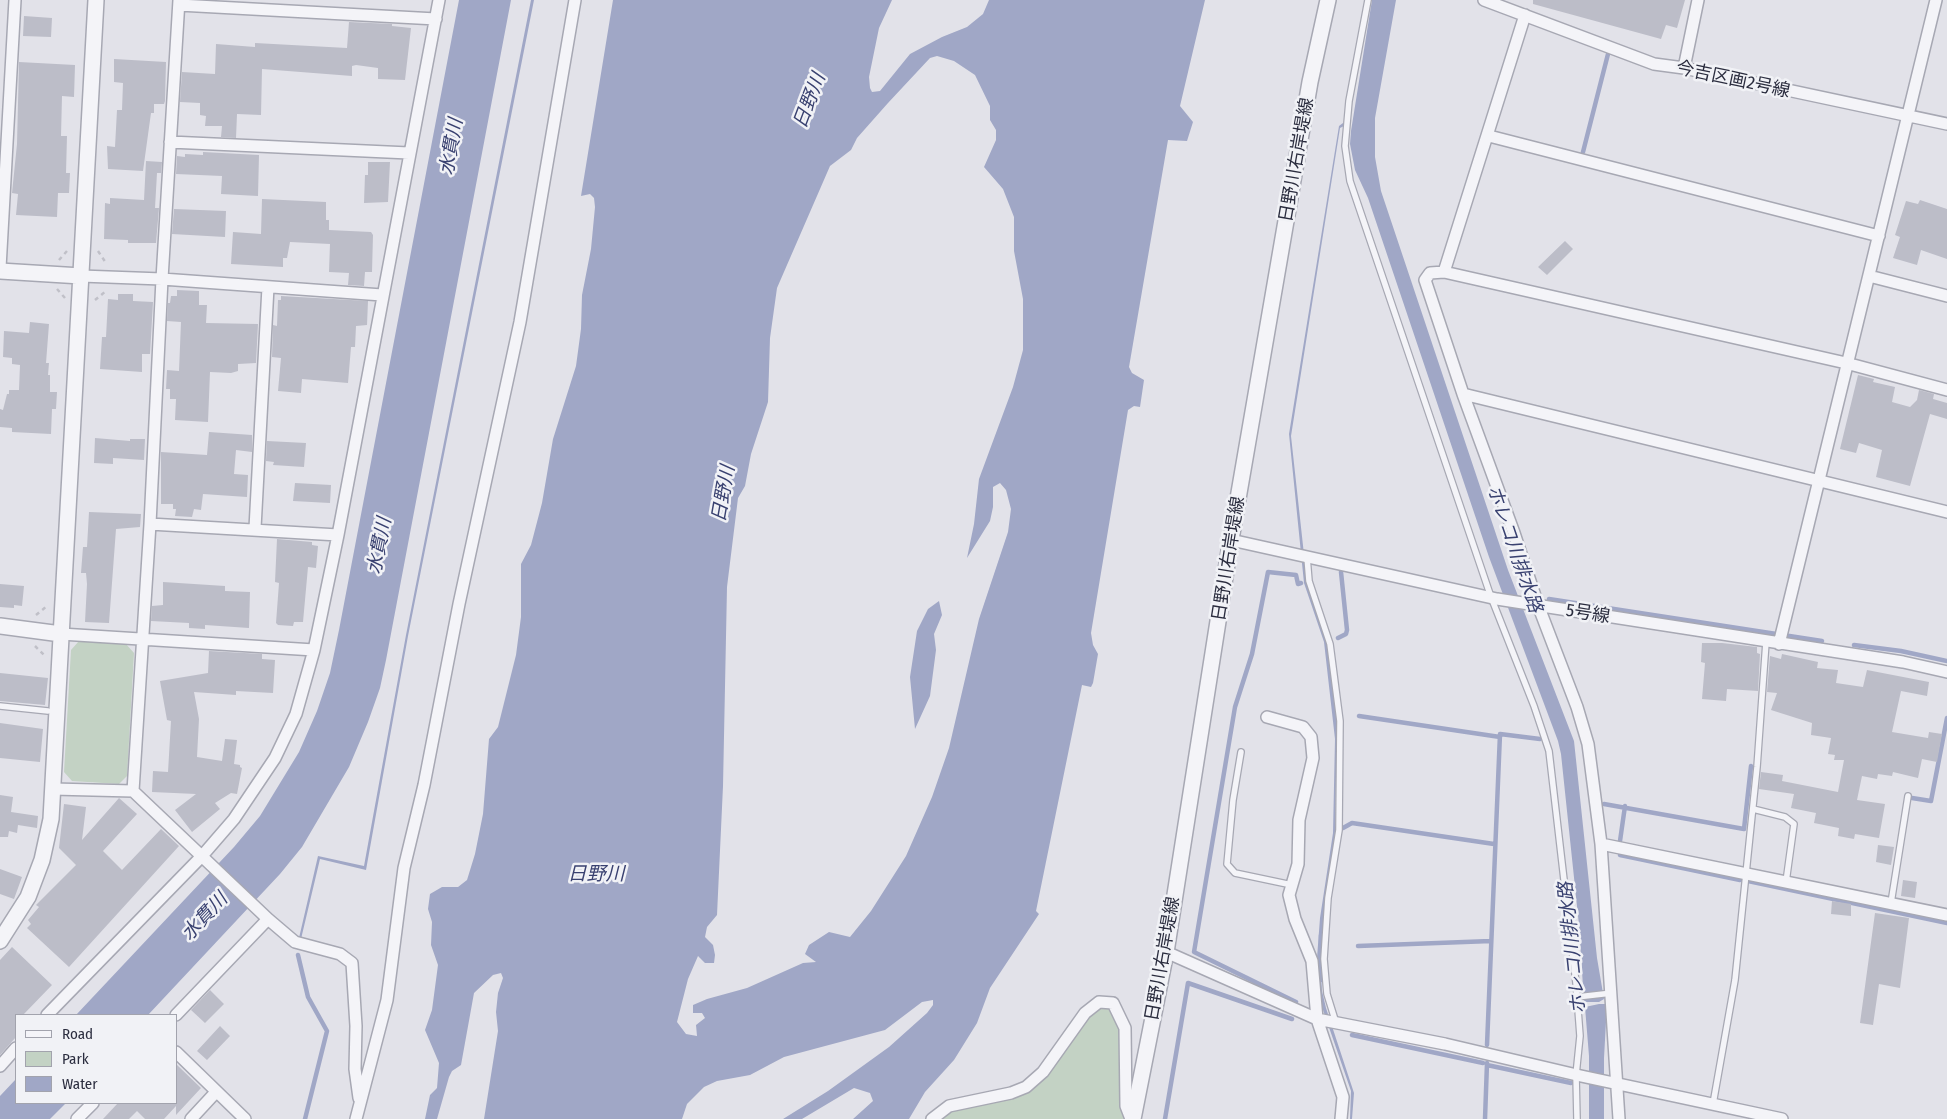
<!DOCTYPE html>
<meta charset="utf-8">
<style>
body{margin:0}
#map{position:relative;width:1947px;height:1119px;overflow:hidden;background:#e2e2e9;font-family:"Fira Sans Condensed",sans-serif}
canvas{display:block}
.legend{position:absolute;left:15px;top:1014px;width:162px;height:90px;box-sizing:border-box;background:#f1f2f6;border:1px solid #a2a3ad;margin:0;padding:6px 9px;list-style:none;font-size:15px;color:#2b2d3f}
.legend li{display:flex;align-items:center;gap:10px;height:25px}
.legend b{width:25px;border:1px solid #a2a3ad}
</style>
<div id="map">
<canvas width="1947" height="1119"></canvas>
<ul class="legend">
<li><b style="height:6px;background:#f4f4f8"></b>Road</li>
<li><b style="height:14px;background:#c3d2c4"></b>Park</li>
<li><b style="height:14px;background:#a0a7c6"></b>Water</li>
</ul>
</div>
<script>
const c = document.querySelector('canvas').getContext('2d');
c.lineJoin = 'round';
function fill(path, color) {
  c.fillStyle = color;
  c.fill(path, 'evenodd');
}
function toPath(rows) {
  const path = new Path2D();
  for (const r of rows) {
    path.moveTo(r[0], r[1]);
    for (let i = 2; i < r.length; i += 2) path.lineTo(r[i], r[i + 1]);
  }
  return path;
}
function stroke(path, color, width, dash) {
  c.strokeStyle = color;
  c.lineWidth = width;
  c.lineCap = dash ? 'butt' : 'round';
  c.setLineDash(dash || []);
  c.stroke(path);
}
function label(font, color, halo, rows, align = 'center') {
  c.font = font + ' "Fira Sans Condensed","Noto Sans JP",sans-serif';
  c.lineWidth = 5;
  c.setLineDash([]);
  c.textBaseline = 'middle';
  c.strokeStyle = halo;
  c.fillStyle = color;
  for (const [text, x, y, turn = 0] of rows) {
    c.save();
    c.translate(x, y);
    c.rotate((+turn || 0) * Math.PI / 180);
    c.textAlign = isNaN(turn) ? turn : align;
    if (halo) c.strokeText(text, 0, 0);
    c.fillText(text, 0, 0);
    c.restore();
  }
}
const green = toPath([
 [79,641,126,644,134,653,127,776,119,784,72,781,64,772,71,650],
 [1101,1007,1112,1010,1119,1026,1120,1106,1124,1119,939,1119,952,1110,1029,1091,1040,1082,1086,1017]
]);
const water = toPath([
 [459,0,511,0,386,660,380,688,368,722,349,767,302,847,280,874,148,1015,76,1015,234,847,260,816,299,752,317,711,330,673,339,630],
 [531,0,534,0,408,636,366,870,320,859,301,939,299,938,318,856,364,866,406,635],
 [613,0,892,0,879,28,869,77,870,88,872,92,880,91,910,54,942,37,967,27,983,14,989,0,1205,0,1180,106,1193,122,1187,141,1168,140,1129,367,1132,373,1144,380,1140,407,1134,406,1128,410,1091,633,1093,645,1098,654,1093,683,1091,687,1082,685,1036,911,1039,914,990,988,977,1023,954,1060,925,1092,909,1119,853,1119,873,1101,870,1093,854,1088,802,1119,783,1119,828,1091,889,1047,927,1013,933,1005,933,1000,922,1002,885,1030,784,1057,750,1075,717,1081,704,1087,687,1104,682,1119,484,1119,498,1031,496,1012,498,993,503,978,501,973,493,975,474,993,461,1065,452,1071,449,1077,437,1119,425,1119,430,1095,437,1088,439,1063,425,1030,432,1010,438,965,431,945,432,922,428,909,430,894,442,887,458,887,467,880,475,854,483,814,489,739,498,727,516,655,521,617,521,564,531,545,542,503,553,439,576,366,581,329,582,295,591,249,595,207,594,198,590,194,581,196],
 [937,56,954,61,975,75,990,106,990,120,996,130,996,140,984,167,1003,189,1014,217,1014,251,1023,299,1023,350,1013,387,979,479,974,524,967,558,990,521,993,507,993,487,1000,483,1006,490,1011,509,1008,532,979,619,949,748,932,797,906,856,871,911,850,937,829,932,809,945,805,954,816,962,803,963,747,988,707,999,693,1005,693,1013,702,1013,705,1018,696,1025,697,1036,686,1034,677,1022,688,979,698,956,705,963,714,963,715,955,713,945,705,937,707,927,717,915,723,786,727,587,738,498,745,486,751,454,768,402,770,338,777,288,830,166,851,150,857,138,888,103,930,58],
 [1372,0,1396,0,1375,118,1375,157,1381,191,1508,570,1574,741,1597,958,1604,999,1599,1002,1584,1002,1579,925,1561,754,1558,741,1489,557,1368,198,1355,170,1350,144,1351,131],
 [1343,123,1344,126,1340,128,1291,436,1307,582,1327,644,1337,719,1335,833,1320,958,1322,991,1326,1008,1354,1093,1352,1119,1350,1119,1351,1091,1322,1007,1320,992,1317,958,1320,918,1333,833,1335,739,1324,642,1304,583,1289,434,1339,126],
 [939,601,942,615,934,634,936,650,930,696,915,729,910,677,917,631,928,609],
 [1599,1004,1607,1004,1604,1058,1604,1119,1589,1119,1589,1056,1585,1007],
 [16,1079,16,1103,66,1103,50,1119,0,1119,0,1096]
]);
const stream = toPath([
 [1583,152,1608,54],
 [1549,599,1822,641],
 [1338,638,1346,634,1347,630,1341,572],
 [1854,645,1901,651,1947,661],
 [1359,716,1500,737],
 [1912,798,1931,801,1947,718],
 [1604,804,1744,829,1751,766],
 [1343,828,1352,823,1494,844],
 [1620,841,1625,806],
 [1620,855,1740,880],
 [1748,881,1947,923],
 [1358,946,1491,941],
 [298,955,308,997,327,1031,305,1119],
 [1321,980,1321,935],
 [1296,1002,1194,952,1235,707,1252,654,1268,572,1296,575,1298,584,1301,583],
 [1352,1035,1483,1063],
 [1487,1045,1500,734,1540,739],
 [1487,1065,1571,1083],
 [1165,1119,1188,983,1292,1019],
 [1485,1119,1487,1063]
]);
const building = toPath([
 [1533,0,1685,0,1677,28,1666,25,1661,39,1533,4],
 [24,16,52,18,51,37,23,36],
 [349,22,392,24,392,26,411,28,405,80,378,79,378,68,356,65,352,66,352,76,262,69,261,115,237,114,236,138,221,137,222,126,205,126,206,116,200,115,200,103,180,102,182,72,215,74,216,44,255,47,255,43,347,48],
 [114,59,166,62,165,101,164,104,154,104,154,113,151,113,143,171,108,169,107,146,115,147,117,110,122,110,123,83,114,82],
 [19,62,75,65,74,97,62,96,61,136,67,136,66,173,70,173,69,193,58,193,57,217,16,215,18,194,12,193,17,144],
 [203,152,259,155,258,196,221,194,222,176,176,174,177,156,185,157,185,154,203,155],
 [146,161,162,162,161,173,157,173,155,208,159,208,156,243,128,243,128,240,104,239,105,203,110,204,110,198,144,200],
 [368,162,390,162,388,202,364,203,365,175,368,175],
 [262,199,326,202,326,220,329,220,329,230,371,232,373,235,372,272,365,272,364,286,348,285,349,273,329,272,330,244,290,242,287,258,283,258,283,267,231,264,233,232,261,234],
 [1920,200,1947,209,1947,259,1921,250,1917,265,1893,258,1900,237,1895,235,1906,201,1918,204],
 [174,209,226,211,225,237,172,234],
 [1565,241,1573,249,1547,275,1538,267],
 [177,290,199,291,199,305,207,305,206,323,258,324,256,363,238,364,238,371,231,373,210,372,208,422,175,420,176,399,170,399,170,389,166,389,167,370,179,371,181,322,167,321,168,303,170,303,171,296,177,296],
 [118,294,133,294,133,301,153,302,150,354,142,354,142,372,100,369,102,337,106,337,108,299,118,300],
 [281,296,368,301,367,325,356,326,355,347,351,347,348,383,302,379,301,393,278,391,281,358,272,357,273,325,277,326,278,300,281,300],
 [30,322,49,324,46,363,49,363,48,375,50,375,50,392,57,392,56,409,52,409,51,434,12,432,12,428,0,427,0,409,3,410,7,394,9,394,9,390,19,390,20,365,12,364,12,358,3,357,4,331,29,333],
 [1858,375,1874,379,1873,382,1895,387,1892,402,1910,407,1917,400,1919,390,1934,394,1933,399,1947,403,1947,419,1930,414,1910,486,1876,477,1882,450,1859,443,1856,453,1840,449],
 [209,432,252,435,252,452,236,450,234,474,248,475,247,497,203,494,201,510,194,509,192,517,175,516,176,509,173,509,173,504,161,504,161,452,207,455],
 [95,438,130,441,130,439,145,439,144,460,113,458,113,464,94,463],
 [267,441,306,443,304,467,273,465,274,462,266,461],
 [295,483,331,485,330,503,293,501],
 [89,512,141,514,140,527,116,529,109,623,85,622,87,584,86,573,81,573,83,547,87,547],
 [277,539,312,542,312,545,318,546,316,568,308,567,303,622,294,622,293,626,278,625,276,623,279,583,275,582],
 [163,582,225,586,225,591,250,592,249,628,205,625,205,629,189,628,189,623,151,621,152,606,163,605],
 [0,584,24,586,22,606,14,605,14,608,0,607],
 [1702,643,1722,643,1757,647,1757,653,1760,654,1758,691,1727,689,1726,701,1702,699,1705,663,1701,662],
 [209,651,262,654,262,659,275,660,273,693,236,691,236,695,194,692,199,719,197,757,222,761,225,739,237,740,234,764,240,765,240,767,242,768,237,794,231,793,215,803,220,809,192,832,175,810,196,794,152,792,153,771,168,772,171,721,167,720,160,681,208,673],
 [1782,654,1818,662,1817,668,1838,670,1836,683,1863,687,1867,670,1929,682,1927,696,1901,691,1892,732,1928,738,1929,732,1942,734,1937,762,1922,759,1918,778,1893,772,1892,776,1878,774,1877,779,1862,776,1857,800,1885,804,1879,838,1855,834,1854,839,1838,836,1839,828,1814,823,1816,813,1791,808,1794,794,1759,789,1761,772,1783,775,1782,781,1838,792,1844,760,1834,760,1835,755,1828,754,1831,738,1811,735,1812,723,1771,710,1777,693,1767,692,1770,656,1781,659],
 [0,673,48,678,45,705,0,701],
 [0,723,43,729,40,762,0,758],
 [0,795,13,797,11,812,38,816,37,828,18,825,17,833,9,831,8,837,0,837],
 [119,798,137,814,103,851,122,870,161,829,179,846,69,967,27,928,31,924,28,920,39,907,36,905,76,865,59,848,64,804,86,807,82,840],
 [1878,845,1894,847,1891,865,1876,862],
 [0,869,22,877,14,899,0,894],
 [1903,880,1917,882,1915,898,1901,896],
 [1832,901,1851,904,1851,916,1831,914],
 [1875,913,1909,918,1900,988,1879,984,1873,1025,1860,1023],
 [12,947,52,985,23,1015,16,1015,16,1037,0,1055,0,960],
 [210,990,224,1004,205,1023,191,1010],
 [220,1026,230,1036,207,1060,197,1051],
 [176,1064,201,1088,176,1115,176,1106,164,1119,145,1119,137,1111,129,1119,103,1119,118,1103,176,1103]
]);
const path = toPath([
 [98,251,106,263],
 [59,260,67,251],
 [57,289,65,298],
 [95,300,106,291],
 [36,615,47,606],
 [35,646,45,656]
]);
const service = toPath([
 [1368,0,1349,101,1345,146,1350,181,1491,597,1534,706,1549,751,1576,983,1580,1036,1576,1075,1577,1119],
 [1307,557,1309,581,1330,644,1340,721,1339,830,1328,898,1324,959,1327,994,1336,1023],
 [0,706,48,711],
 [1241,752,1233,800,1227,864,1235,873,1292,885],
 [1753,809,1785,817,1794,824,1786,882],
 [1891,903,1908,796],
 [1577,997,1612,993],
 [1713,1104,1735,980,1757,767,1766,642]
]);
const minor = toPath([
 [1484,0,1654,64,1684,68,1947,124],
 [179,5,436,19],
 [1684,68,1698,0],
 [1489,136,1879,236],
 [170,142,409,153],
 [0,268,15,0],
 [1444,272,1525,15],
 [81,276,162,279,382,295],
 [1869,276,1947,296],
 [1463,394,1947,512],
 [150,524,338,535],
 [255,528,268,287],
 [1231,540,1497,599,1903,662,1947,672],
 [61,634,314,650],
 [1779,644,1936,0],
 [1267,717,1303,727,1311,737,1313,758,1299,820,1298,864,1289,895,1295,919,1312,961,1317,1019,1343,1097,1341,1119],
 [53,789,133,791,268,919,176,1015],
 [133,791,150,524,162,279,179,0],
 [1601,844,1947,915],
 [268,919,295,942,340,954,352,963,356,1026,355,1069,359,1098],
 [1166,952,1317,1019,1445,1044,1581,1076,1782,1119],
 [47,1015,202,856,234,819,275,758,296,714,314,650,338,535,439,0],
 [176,1052,245,1119],
 [0,1066,16,1048],
 [77,1119,93,1103],
 [191,1119,216,1092],
 [356,1119,387,1000,404,868,424,785,459,604,520,322,575,0],
 [932,1119,949,1106,1011,1093,1026,1087,1043,1072,1085,1013,1099,1002,1113,1003,1125,1028,1126,1106,1131,1119],
 [1619,1119,1601,844,1588,744,1577,707,1538,605,1514,533,1463,394,1425,280,1430,273,1444,272,1846,363,1947,390]
]);
const tertiary = toPath([
 [0,271,81,276],
 [0,626,61,634],
 [0,941,28,897,42,860,51,819,96,0],
 [1133,1119,1166,952,1230,545,1310,82,1328,0]
]);
const streetNames = [
 ["今吉区画2号線",1733,80,12],
 ["日野川右岸堤線",1297,160,-80],
 ["日野川右岸堤線",1229,559,-81],
 ["5号線",1588,614,9],
 ["日野川右岸堤線",1163,959,-80]
];
const waterNames = [
 ["日野川",810,101,-69],
 ["水貫川",452,147,-80],
 ["日野川",724,494,-80],
 ["水貫川",380,546,-79],
 ["ホレコ川排水路",1514,549,71],
 ["日野川",596,875],
 ["水貫川",205,917,-47],
 ["ホレコ川排水路",1573,948,-96]
];
fill(green, '#c3d2c4');
fill(water, '#a0a7c6');
stroke(stream, '#a0a7c6', 4.5);
fill(building, '#bcbdc8');
stroke(service, '#a7a8b3', 8);
stroke(minor, '#a7a8b3', 14);
stroke(tertiary, '#a7a8b3', 18);
stroke(path, '#c0c0c8', 2.5, [4, 4]);
stroke(service, '#f4f4f8', 5.5);
stroke(minor, '#f4f4f8', 11);
stroke(tertiary, '#f4f4f8', 15);
label('18px', '#2b2d3f', '#f1f2f6', streetNames);
label('italic 19px', '#394170', '#f1f2f6', waterNames);
</script>
